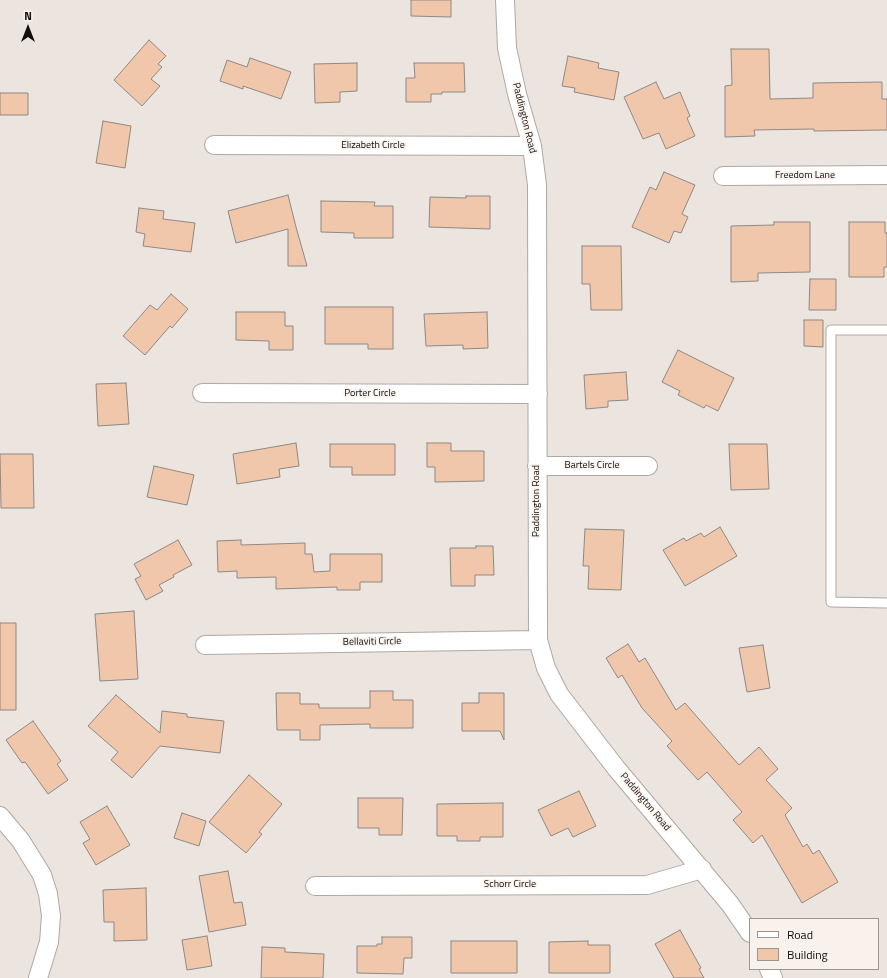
<!DOCTYPE html>
<style>
body{margin:0}
#map{position:relative;width:887px;height:978px;overflow:hidden;background:#ece4df;font-family:"Titillium Web",sans-serif}
canvas{display:block}
.legend{position:absolute;left:749px;top:918px;width:130px;height:52px;box-sizing:border-box;background:#f9f1ec;border:1px solid #9c9693;margin:0;padding:5px 7px;list-style:none;font-size:12px;color:#110e0d}
.legend li{display:flex;align-items:center;gap:8px;height:20px}
.legend b{width:20px;border:1px solid #9c9693}
.north{position:absolute;left:8px;top:8px;width:40px;height:40px;-webkit-text-stroke:3px #f9f1ec;paint-order:stroke;rotate:0deg;font-size:11px;font-weight:700;line-height:16px;text-align:center;color:#110e0d}
.north::after{content:'';display:block;margin:auto;width:14px;height:18px;background:#110e0d;clip-path:polygon(50% 0,100% 100%,50% 72%,0 100%)}
</style>
<div id="map">
<canvas width="887" height="978"></canvas>
<ul class="legend">
<li><b style="height:5px;background:#fff"></b>Road</li>
<li><b style="height:11px;background:#f0c7ab"></b>Building</li>
</ul>
<div class="north">N</div>
</div>
<script>
const c = document.querySelector('canvas').getContext('2d');
c.lineJoin = 'round';
function fill(path, color) {
  c.fillStyle = color;
  c.fill(path, 'evenodd');
}
function toPath(rows) {
  const path = new Path2D();
  for (const r of rows) {
    path.moveTo(r[0], r[1]);
    for (let i = 2; i < r.length; i += 2) path.lineTo(r[i], r[i + 1]);
  }
  return path;
}
function stroke(path, color, width, dash) {
  c.strokeStyle = color;
  c.lineWidth = width;
  c.lineCap = dash ? 'butt' : 'round';
  c.setLineDash(dash || []);
  c.stroke(path);
}
function label(font, color, halo, rows, align = 'center') {
  c.font = font + ' "Titillium Web",sans-serif';
  c.lineWidth = 3;
  c.setLineDash([]);
  c.textBaseline = 'middle';
  c.strokeStyle = halo;
  c.fillStyle = color;
  for (const [text, x, y, turn = 0] of rows) {
    c.save();
    c.translate(x, y);
    c.rotate((+turn || 0) * Math.PI / 180);
    c.textAlign = isNaN(turn) ? turn : align;
    if (halo) c.strokeText(text, 0, 0);
    c.fillText(text, 0, 0);
    c.restore();
  }
}
const building = toPath([
 [411,0,451,0,451,17,411,16,411,0],
 [149,40,166,56,158,64,162,67,151,79,160,86,142,106,114,80,149,40],
 [731,49,769,49,770,99,813,98,813,83,882,82,882,99,887,99,887,130,814,131,814,129,754,130,755,136,725,137,725,86,732,85,731,49],
 [568,56,599,63,598,68,619,72,614,100,574,92,575,88,562,86,568,56],
 [250,58,291,72,281,99,243,86,243,89,220,81,227,60,247,67,250,58],
 [357,63,357,91,340,92,340,102,315,103,314,64,357,63],
 [414,63,464,63,465,92,442,92,442,94,431,94,431,102,406,102,406,78,415,78,414,63],
 [656,82,664,99,680,92,690,116,687,118,695,136,666,149,659,133,643,139,624,97,656,82],
 [0,93,28,93,28,115,0,115,0,93],
 [103,121,131,126,125,168,96,163,103,121],
 [664,172,695,185,682,214,688,217,681,233,674,231,669,243,632,227,650,187,656,190,664,172],
 [288,195,296,227,307,266,288,266,288,229,236,243,228,211,288,195],
 [466,196,490,196,490,229,429,227,430,197,466,198,466,196],
 [321,201,375,202,374,206,393,206,393,238,354,238,354,233,321,232,321,201],
 [139,208,164,211,163,219,195,223,191,252,143,246,145,234,136,232,139,208],
 [774,222,810,222,810,272,758,273,758,281,731,282,731,226,774,225,774,222],
 [849,222,885,222,885,233,887,233,887,267,884,267,884,277,849,277,849,222],
 [582,246,621,246,622,310,591,310,590,284,582,284,582,246],
 [810,279,836,279,836,310,809,310,810,279],
 [171,294,188,309,172,328,170,326,145,355,123,336,150,305,157,310,171,294],
 [325,307,393,307,393,349,368,349,368,344,325,344,325,307],
 [236,312,285,312,285,326,293,326,293,350,269,350,269,341,236,340,236,312],
 [487,312,488,348,463,349,463,345,426,346,424,314,487,312],
 [804,320,823,320,823,347,804,346,804,320],
 [678,350,734,378,718,411,706,405,704,408,678,395,680,391,662,382,678,350],
 [626,372,628,400,608,401,608,407,586,409,584,375,626,372],
 [126,383,129,424,98,426,96,384,126,383],
 [296,443,299,466,279,469,280,477,237,484,233,454,296,443],
 [427,443,451,443,451,451,484,451,484,481,435,482,435,467,427,467,427,443],
 [330,444,395,444,395,475,352,475,352,467,330,467,330,444],
 [729,444,767,444,769,489,731,490,729,444],
 [0,454,33,454,34,508,1,508,0,454],
 [154,466,194,475,187,505,147,497,154,466],
 [720,527,737,556,685,586,663,550,684,538,686,541,701,533,704,537,720,527],
 [585,529,624,530,621,590,588,589,589,566,583,566,585,529],
 [178,540,192,565,173,575,174,577,159,585,163,591,146,600,135,579,141,576,134,564,178,540],
 [241,540,241,545,305,543,305,554,312,554,314,572,330,571,330,554,382,554,382,582,360,582,360,590,337,590,337,587,276,589,276,577,237,578,237,571,218,572,217,541,241,540],
 [476,546,493,546,494,575,475,575,475,586,451,586,450,548,476,548,476,546],
 [134,611,138,679,100,681,95,614,134,611],
 [0,623,16,623,16,710,0,710,0,623],
 [628,644,639,662,645,658,676,710,685,703,739,765,759,747,778,769,766,780,792,808,785,815,803,847,807,844,813,854,819,850,838,882,802,903,762,835,753,843,733,820,742,812,707,772,698,780,667,746,672,741,642,708,622,675,618,678,606,658,628,644],
 [763,645,770,688,747,692,739,648,763,645],
 [370,691,393,691,393,700,413,700,413,728,370,728,370,724,320,725,320,740,300,740,300,730,277,730,276,693,300,693,300,704,319,704,319,708,370,708,370,691],
 [479,693,504,693,504,740,500,731,462,731,462,703,479,703,479,693],
 [116,695,160,733,162,711,187,714,187,717,224,721,220,753,160,746,132,778,111,760,118,752,88,726,116,695],
 [33,721,61,761,57,764,68,780,48,794,25,762,22,763,6,740,33,721],
 [249,775,282,804,259,832,262,834,246,853,209,822,249,775],
 [579,791,596,826,573,837,568,828,551,836,538,810,579,791],
 [358,798,403,798,402,835,379,835,379,828,358,828,358,798],
 [503,803,503,837,480,837,480,841,457,841,457,836,437,836,437,804,503,803],
 [107,806,130,845,96,865,83,843,90,839,80,822,107,806],
 [182,813,206,821,199,846,174,838,182,813],
 [228,871,234,903,242,902,246,925,209,932,199,876,228,871],
 [146,888,147,940,114,941,114,922,104,922,103,890,146,888],
 [680,930,701,968,699,969,704,978,674,978,655,944,680,930],
 [207,936,212,966,187,970,182,940,207,936],
 [382,937,412,937,412,958,404,958,403,974,357,973,357,946,377,946,377,944,382,944,382,937],
 [451,941,517,941,517,973,451,973,451,941],
 [588,941,588,945,610,945,610,973,549,973,549,942,588,941],
 [262,947,285,948,285,952,324,954,323,978,261,978,262,947]
]);
const service = toPath([
 [887,330,831,330,831,602,887,603]
]);
const minor = toPath([
 [505,0,507,48,517,94,532,146,537,185,538,640,546,668,559,694,616,768,730,904,750,933],
 [214,145,532,146],
 [723,176,887,175],
 [202,393,538,394],
 [537,466,648,466],
 [205,645,538,640],
 [0,816,21,841,42,875,48,894,51,916,49,942,38,978],
 [315,886,647,885,702,869],
 [769,969,773,978]
]);
const streetNames = [
 ["Paddington Road",524,118,76],
 ["Elizabeth Circle",373,146],
 ["Freedom Lane",805,176],
 ["Porter Circle",370,394],
 ["Bartels Circle",592,466],
 ["Paddington Road",537,501,-90],
 ["Bellaviti Circle",372,642,-1],
 ["Paddington Road",645,802,50],
 ["Schorr Circle",510,885]
];
fill(building, '#f0c7ab');
stroke(building, '#8f8883', 1);
stroke(service, '#afa8a3', 11);
stroke(minor, '#afa8a3', 20);
stroke(service, '#fff', 9);
stroke(minor, '#fff', 18);
label('10px', '#110e0d', '#f9f1ec', streetNames);
</script>
